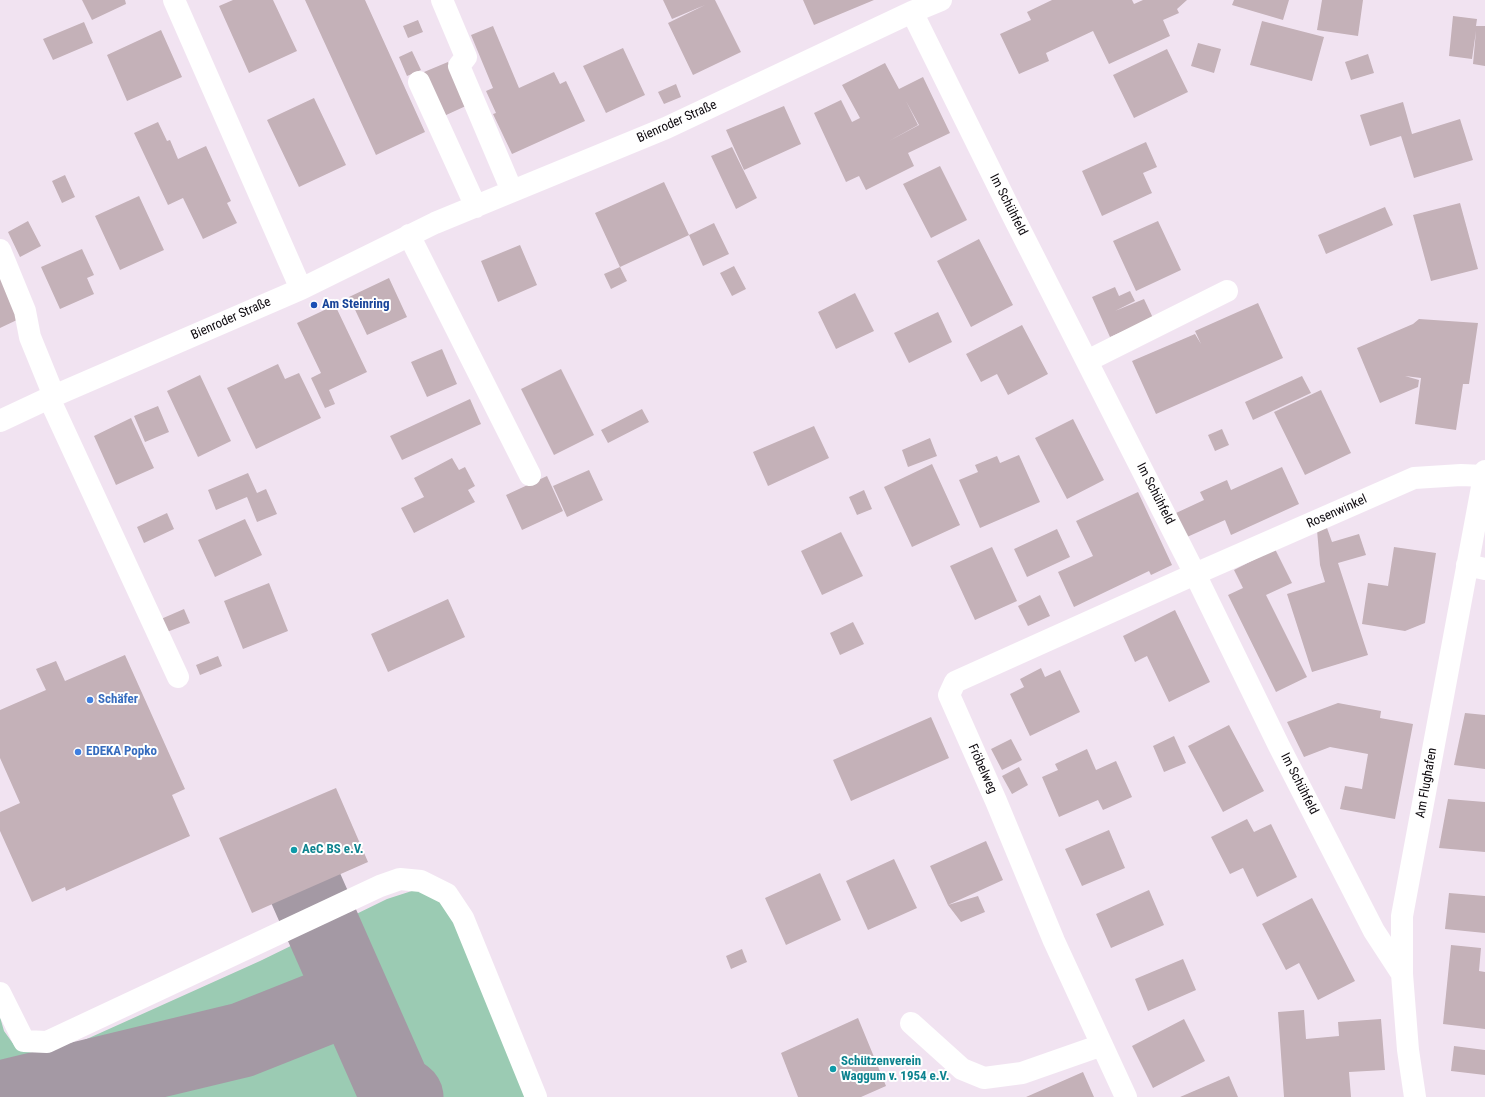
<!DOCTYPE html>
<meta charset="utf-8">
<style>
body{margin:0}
canvas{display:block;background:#f1e3f1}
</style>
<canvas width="1485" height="1097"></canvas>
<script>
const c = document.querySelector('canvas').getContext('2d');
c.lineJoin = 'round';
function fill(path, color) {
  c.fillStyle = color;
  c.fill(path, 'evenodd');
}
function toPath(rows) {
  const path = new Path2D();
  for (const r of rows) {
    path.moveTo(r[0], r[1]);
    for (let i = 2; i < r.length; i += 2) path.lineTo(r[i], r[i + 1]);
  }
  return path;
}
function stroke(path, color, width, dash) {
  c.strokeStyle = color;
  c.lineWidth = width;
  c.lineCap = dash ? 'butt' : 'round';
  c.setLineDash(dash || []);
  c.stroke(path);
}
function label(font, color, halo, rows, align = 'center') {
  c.font = font + ' "Roboto Condensed",sans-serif';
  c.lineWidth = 4;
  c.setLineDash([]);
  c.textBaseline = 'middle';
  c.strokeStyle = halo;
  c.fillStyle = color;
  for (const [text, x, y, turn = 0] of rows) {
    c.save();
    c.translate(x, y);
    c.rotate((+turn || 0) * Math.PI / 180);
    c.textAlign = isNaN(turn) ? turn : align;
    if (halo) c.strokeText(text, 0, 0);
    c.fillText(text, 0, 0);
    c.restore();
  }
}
const green = toPath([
 [418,889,443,897,532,1097,0,1097,0,1017,4,1031,17,1049,42,1055,69,1047,260,961,387,899]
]);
const taxiway = toPath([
 [306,889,394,1088,406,1097],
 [5,1097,242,1040,353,996]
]);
const building = toPath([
 [82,0,125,0,126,4,92,20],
 [233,0,273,0,297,51,249,73,219,6],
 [305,0,365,0,425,132,376,155],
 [663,0,715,0,741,52,693,75,668,23,705,5,672,19],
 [803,0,874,0,814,25],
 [1052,0,1132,0,1134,4,1143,0,1187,0,1177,9,1179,13,1163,20,1170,36,1109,64,1093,31,1046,53,1049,61,1019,74,1000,34,1031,20,1027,12],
 [1234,0,1289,0,1283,20,1232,5],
 [1322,0,1363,0,1358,36,1317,30],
 [1453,16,1477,19,1476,26,1485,26,1485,66,1473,64,1476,31,1472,59,1449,56],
 [418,20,423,32,408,38,403,26],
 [1262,21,1324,37,1312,81,1250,65],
 [84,22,93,43,53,60,43,39],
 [493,26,519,88,554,72,560,84,566,81,585,121,512,154,493,114,496,113,486,91,493,88,471,35],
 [161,30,182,77,127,101,107,55],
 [1198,43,1221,49,1214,73,1191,66],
 [623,48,645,95,606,113,583,66],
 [1167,49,1188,92,1134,118,1113,75],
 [412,51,421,70,407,76,399,57],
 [1368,54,1374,73,1351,80,1345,62],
 [448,62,468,105,444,116,424,72],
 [885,63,899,89,923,77,950,133,908,153,914,166,866,190,859,176,846,182,814,113,841,100,852,122,860,118,842,85],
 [906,101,919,125,889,141,918,125],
 [676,84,681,97,664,104,658,92],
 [314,98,346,165,299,187,267,120],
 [1403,102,1412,134,1460,119,1473,160,1414,178,1401,136,1370,146,1360,115],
 [784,106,801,144,744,170,726,130],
 [158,122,167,141,170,140,178,159,206,146,231,201,227,203,237,223,203,239,183,198,168,205,134,133],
 [1146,142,1157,167,1143,173,1152,193,1102,216,1082,171],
 [732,147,757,198,736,209,711,156],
 [940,166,967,220,931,238,903,184],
 [65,175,75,197,62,203,52,181],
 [664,182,689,235,620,267,595,213],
 [139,196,164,250,120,270,95,216],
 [1460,203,1478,269,1431,281,1413,215],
 [1385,207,1393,225,1326,254,1318,235],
 [28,221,41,246,20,257,8,232],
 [1158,221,1181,270,1136,291,1113,241],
 [714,223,729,254,703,266,689,235],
 [979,239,1013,305,971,327,937,261],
 [520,245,537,285,498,302,481,261],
 [82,249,94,275,87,278,94,294,60,309,41,267],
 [734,266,746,289,732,296,720,273],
 [620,267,627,281,611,289,604,274],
 [0,277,19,319,0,328],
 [389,278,407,317,367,335,349,297],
 [1115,287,1119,296,1130,291,1135,301,1115,311,1144,299,1153,318,1110,337,1092,297],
 [855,293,874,331,836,349,818,312],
 [1258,303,1283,358,1156,414,1132,361,1195,334,1201,344,1195,331],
 [335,305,367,372,329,390,335,404,325,408,311,378,321,373,297,323],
 [938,312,952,342,909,363,894,333],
 [1419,319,1478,323,1469,384,1463,384,1456,430,1415,424,1421,378,1405,376,1419,380,1418,387,1380,403,1357,348,1413,324],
 [1022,325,1048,374,1008,395,997,374,981,382,966,354],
 [442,349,457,384,427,397,411,362],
 [278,364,285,379,299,373,321,418,256,449,227,388],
 [561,369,594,435,554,455,521,389],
 [200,375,231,441,198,457,167,391],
 [1302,376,1311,393,1253,420,1245,402],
 [1321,390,1351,453,1305,475,1274,412],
 [470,399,481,424,402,460,390,436],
 [158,406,169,432,145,442,134,416],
 [642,409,649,422,608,443,601,430],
 [131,418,154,468,116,485,94,436],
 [1073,419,1104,480,1067,499,1035,438],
 [814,426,829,458,768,486,753,452],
 [1222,429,1229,445,1215,451,1208,435],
 [930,438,937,456,908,467,902,450],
 [1019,455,1040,502,980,528,959,480,978,472,975,465,997,456,1000,463],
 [452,458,459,470,465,467,475,486,468,490,475,502,414,533,401,508,424,497,414,478],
 [932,464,960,525,912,547,884,487],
 [1282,467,1299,504,1231,535,1225,520,1187,537,1176,513,1204,500,1200,492,1227,480,1231,490],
 [589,470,603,500,567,517,553,486],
 [248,473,257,493,266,489,277,514,257,522,247,497,216,510,208,490],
 [547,476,563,511,522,530,506,495],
 [864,490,872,509,857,515,849,497],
 [1138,492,1172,565,1151,575,1149,571,1074,607,1058,572,1093,556,1076,521],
 [167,513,174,529,144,543,137,527],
 [245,519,262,555,215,577,198,540],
 [1327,528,1332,542,1359,534,1366,555,1338,563,1368,655,1312,672,1287,594,1325,582,1320,565,1317,530],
 [1057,529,1070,557,1027,577,1014,549],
 [841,532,863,576,822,595,801,551],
 [992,547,1017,601,975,620,950,566],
 [1394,547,1436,553,1425,623,1405,631,1362,624,1368,583,1388,586],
 [1275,549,1292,583,1266,595,1307,677,1276,692,1228,595,1243,588,1234,570],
 [269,583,288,631,243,649,224,601],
 [1040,595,1050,616,1028,626,1018,606],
 [448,599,465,637,388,672,371,634],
 [184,609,190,623,167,632,161,619],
 [1175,610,1210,682,1169,702,1147,656,1135,662,1123,636],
 [853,622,864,644,840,655,830,633],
 [125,655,185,789,172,795,190,836,66,891,65,887,32,902,0,831,0,812,20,803,0,758,0,710,46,690,36,669,56,661,65,681],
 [218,656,222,666,200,675,196,665],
 [1041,668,1045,677,1060,670,1080,712,1030,736,1010,694,1024,687,1020,679],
 [1338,703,1381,711,1380,718,1413,724,1395,819,1340,809,1345,786,1362,789,1368,754,1330,747,1304,757,1287,722],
 [1465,713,1485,715,1485,769,1454,765],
 [931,717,949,758,851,801,833,760],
 [1229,725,1264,791,1223,812,1188,746],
 [1174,736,1186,763,1164,772,1153,746],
 [1011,739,1022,760,1002,770,991,749],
 [1087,749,1096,770,1116,761,1132,797,1103,810,1098,800,1059,817,1042,777,1058,770,1055,764],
 [1019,767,1028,785,1012,794,1002,776],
 [336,788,368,862,252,913,219,838],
 [1448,799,1485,802,1485,852,1439,848],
 [1247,819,1254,832,1271,824,1297,877,1257,897,1243,868,1230,874,1211,837],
 [1109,830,1125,868,1082,886,1065,849],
 [986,841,1003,880,948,905,978,896,985,912,961,922,948,905,930,866],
 [894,859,917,908,868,930,846,881],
 [820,873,841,920,786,945,765,898],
 [1149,890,1164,925,1111,948,1096,914],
 [1449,893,1485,896,1485,933,1445,929],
 [1312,898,1355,981,1318,1000,1299,963,1286,970,1262,924],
 [1451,945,1481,948,1479,971,1485,972,1485,1029,1443,1024],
 [742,949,747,962,731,969,726,956],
 [1183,959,1196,990,1148,1011,1135,979],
 [1304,1010,1306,1039,1339,1036,1338,1022,1381,1019,1385,1070,1349,1072,1351,1097,1284,1097,1278,1012],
 [858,1018,886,1086,861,1097,798,1097,781,1053],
 [1184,1019,1205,1061,1153,1088,1132,1046],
 [1454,1046,1485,1050,1485,1075,1451,1071],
 [1083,1072,1094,1097,1026,1097],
 [1229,1076,1238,1097,1180,1097]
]);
const minor = toPath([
 [174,0,301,289],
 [442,0,466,57,459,66,512,191],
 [912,12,1013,216,1195,574,1279,746,1374,931,1402,974],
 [419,82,476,207],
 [409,235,530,475],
 [0,250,25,311,30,337,54,396],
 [1087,361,1227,291],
 [49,398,178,677],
 [0,421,49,398,301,289,435,223,666,128,912,12,941,0],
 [1467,565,1485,569],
 [0,993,24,1041,47,1042,380,886,400,879,421,881,447,894,463,918,536,1097],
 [911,1023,962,1069,984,1078,1022,1073,1102,1045],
 [1126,1097,1054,941,996,801,949,695,955,682,1195,574,1414,478,1461,475,1484,476],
 [1415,1097,1408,1050,1402,974,1402,916,1485,471]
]);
const markers = [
 [314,305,4,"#1a4fb4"],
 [90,700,4,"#3f7fe0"],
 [78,752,4,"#3f7fe0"],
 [294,850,4,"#0f9aa8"],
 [833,1069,4,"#0f9aa8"]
];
const streetNames = [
 ["Bienroder Straße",677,122,-24],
 ["Im Schühfeld",1008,205,63],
 ["Bienroder Straße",231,319,-24],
 ["Im Schühfeld",1155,494,63],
 ["Rosenwinkel",1337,512,-24],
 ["Fröbelweg",982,769,66],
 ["Am Flughafen",1427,783,-80],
 ["Im Schühfeld",1299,784,63]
];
const transitNames = [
 ["Am Steinring",322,305]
];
const shopNames = [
 ["Schäfer",98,700],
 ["EDEKA Popko",86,752]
];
const cultureNames = [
 ["AeC BS e.V.",302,850],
 ["Schützenverein",841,1062],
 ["Waggum v. 1954 e.V.",841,1077]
];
fill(green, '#9bcbb3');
stroke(taxiway, '#a499a4', 75);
fill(building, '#c4b1b8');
stroke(minor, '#fff', 22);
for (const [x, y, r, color] of markers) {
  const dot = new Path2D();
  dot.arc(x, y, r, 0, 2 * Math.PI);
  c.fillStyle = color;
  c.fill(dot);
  stroke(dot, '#fff', 1.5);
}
label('13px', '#100c11', '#fff', streetNames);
label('bold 13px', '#164399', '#fff', transitNames, 'left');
label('bold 13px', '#366cbe', '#fff', shopNames, 'left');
label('bold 13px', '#0d838f', '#fff', cultureNames, 'left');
</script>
